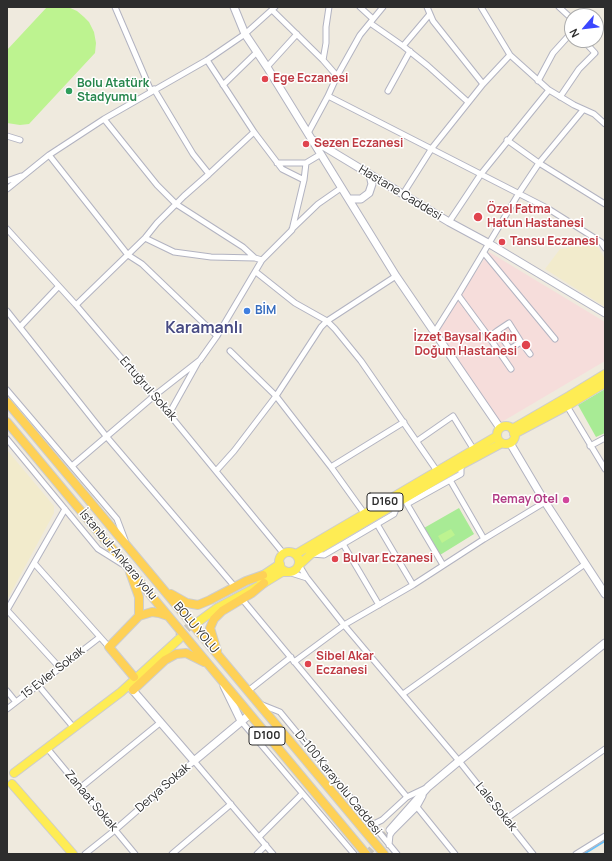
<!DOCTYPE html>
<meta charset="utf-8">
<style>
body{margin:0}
#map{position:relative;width:612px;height:861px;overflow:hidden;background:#efeade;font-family:Manrope,sans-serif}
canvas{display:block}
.frame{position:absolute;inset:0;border:8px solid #2d2d2d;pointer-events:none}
.north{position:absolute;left:564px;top:8px;width:40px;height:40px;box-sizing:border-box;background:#fff;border:1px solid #ababab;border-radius:50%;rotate:242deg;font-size:11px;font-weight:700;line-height:16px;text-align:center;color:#2d2d2d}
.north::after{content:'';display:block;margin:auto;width:14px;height:18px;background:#3b47ff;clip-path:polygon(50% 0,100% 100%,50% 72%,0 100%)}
</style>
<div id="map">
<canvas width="612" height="861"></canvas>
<div class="frame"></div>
<div class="north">N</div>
</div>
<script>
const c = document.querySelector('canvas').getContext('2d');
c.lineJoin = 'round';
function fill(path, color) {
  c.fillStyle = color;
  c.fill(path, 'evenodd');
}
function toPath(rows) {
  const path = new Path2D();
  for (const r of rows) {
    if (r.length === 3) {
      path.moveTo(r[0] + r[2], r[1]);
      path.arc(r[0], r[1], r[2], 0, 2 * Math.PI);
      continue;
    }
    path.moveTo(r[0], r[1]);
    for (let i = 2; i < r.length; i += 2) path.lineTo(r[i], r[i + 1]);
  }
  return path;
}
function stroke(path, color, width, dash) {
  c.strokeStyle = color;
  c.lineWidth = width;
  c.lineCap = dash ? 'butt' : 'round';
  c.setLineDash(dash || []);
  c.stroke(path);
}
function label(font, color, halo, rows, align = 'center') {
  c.font = font + ' Manrope,sans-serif';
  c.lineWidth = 3;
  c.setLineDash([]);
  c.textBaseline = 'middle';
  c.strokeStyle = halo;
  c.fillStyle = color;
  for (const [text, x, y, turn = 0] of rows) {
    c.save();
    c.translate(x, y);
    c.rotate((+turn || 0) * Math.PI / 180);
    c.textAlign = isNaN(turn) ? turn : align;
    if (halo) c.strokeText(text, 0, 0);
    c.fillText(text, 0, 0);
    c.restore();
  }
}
const education = toPath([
 [587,236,599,249,605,259,605,307,545,269,560,249,568,248],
 [7,450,54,506,54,513,7,600]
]);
const medical = toPath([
 [489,252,605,322,605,361,500,423,437,329]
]);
const green = toPath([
 [605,389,605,433,596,437,578,405],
 [459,508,474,534,440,555,424,528]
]);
const pitch = toPath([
 [47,7,68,7,77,11,84,17,89,22,94,32,96,43,95,53,29,124,20,125,7,123,7,50],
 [451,529,455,535,442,543,438,536]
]);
const stream = toPath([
 [584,854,605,841]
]);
const secondaryTunnel = toPath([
 [367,854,390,830]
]);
const primaryTunnel = toPath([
 [178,637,196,620]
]);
const minor = toPath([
 [115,7,151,91],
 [329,7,326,27,326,43,323,60,337,76],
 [360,7,373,19],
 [427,7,433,21,483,84],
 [481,7,510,55,549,90,574,105,594,114,605,124],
 [559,7,572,19],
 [272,10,323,60],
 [370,23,403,46,428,66,468,102],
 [403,46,430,14],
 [207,60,254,132,282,169,304,180],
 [267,67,297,34],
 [538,81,553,53,572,32],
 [223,85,257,52],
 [154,89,193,154,209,174],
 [388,91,410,51],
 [328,96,547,208,601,242,605,248],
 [560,97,579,69,595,53,583,40],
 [104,119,157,185,176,204,243,247,255,258,262,260],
 [308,133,328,96,337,76,360,35,383,7],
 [7,136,20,140],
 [507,140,539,163,605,204],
 [49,155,128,255,142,264,217,336],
 [277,163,306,163],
 [7,181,21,176],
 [7,189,49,155,104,119,207,60,245,34,275,7],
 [403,194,432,148,483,84,510,55],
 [449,222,481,174,549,90],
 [7,229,76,305,169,414,284,554],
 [292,229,318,204,341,188],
 [145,238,174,252,211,257,255,258],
 [484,253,555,339],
 [256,272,295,303,327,321,335,329,361,361,437,471],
 [458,295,489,337,497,331,510,349,521,342,509,323,497,331],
 [76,305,145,238,157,223,184,196,209,174,254,132],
 [7,311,106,436,235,587],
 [20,327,58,287],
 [434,333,458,295,519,193,539,163,583,110],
 [489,337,511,369],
 [521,342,530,354],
 [230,351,276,396,331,467,364,513],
 [7,390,117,519,125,540],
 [567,406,605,469],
 [169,414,198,362],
 [7,439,98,549,122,564],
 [417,441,453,416,474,450],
 [590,446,605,438],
 [72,466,154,396,200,360,217,336,262,260,292,230,304,180,306,163,321,154],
 [331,467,404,422],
 [216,471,234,451,276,396,321,327,327,321,396,276],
 [450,480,484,539],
 [377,524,413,585],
 [343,544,379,605],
 [312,554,324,555,343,544,394,514,399,502],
 [34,563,109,647],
 [443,565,407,504,461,474,461,465],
 [288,572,307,578,299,565],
 [307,578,344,625,459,761,533,854],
 [242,599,407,797],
 [7,610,65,509],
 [7,610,60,668],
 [294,662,344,625,413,585,484,539,545,502],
 [38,685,74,728],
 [7,691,16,702],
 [248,691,291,657],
 [403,694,585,564],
 [260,704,280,712,397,854],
 [7,709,100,637],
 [241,721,354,854],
 [47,748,135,854],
 [80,788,161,722],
 [417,807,455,854],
 [506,819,605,749],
 [372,825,382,820,407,797,426,788],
 [259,837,302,794],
 [389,845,390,835,392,832,417,807,423,796],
 [85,854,115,830,194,761,273,854],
 [172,854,231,804],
 [257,854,266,845],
 [576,854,605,836]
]);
const secondary = toPath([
 [234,7,245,34,267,67,396,276,500,428],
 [313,140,449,222,488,243,605,313],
 [349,199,361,199,369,193,372,184,370,175],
 [510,443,545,502,605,594],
 [224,686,241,721],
 [130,687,194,761,249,715],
 [390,830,428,787,459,761,605,643]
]);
const primary = toPath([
 [506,435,9],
 [512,429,569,396,605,374],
 [514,434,567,406,605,383],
 [289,562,10],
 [296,554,497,436],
 [299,565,311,554,461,465,502,443],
 [259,578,280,564],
 [198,622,217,608,264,583,282,572,288,572],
 [14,773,121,692,179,639],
 [12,784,73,854]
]);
const trunk = toPath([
 [7,402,384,854],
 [7,422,366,854],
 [130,572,139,597,139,616],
 [171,594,187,603,198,605,210,600,246,581,263,575],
 [217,651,210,628,214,619,222,611,252,593,264,583],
 [134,677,109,647,139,616,152,612,159,613,168,616],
 [133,690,165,660,176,654,186,653,204,662]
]);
const markers = [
 [265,79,4,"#e0444e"],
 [69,91,4,"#2e9e5b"],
 [306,144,4,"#e0444e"],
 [478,217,5,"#e0444e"],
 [502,242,4,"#e0444e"],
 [247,311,4,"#3f7fe0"],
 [526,345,5,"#e0444e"],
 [566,500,4,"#d1479c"],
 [335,559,4,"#e0444e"],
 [308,664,4,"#e0444e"]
];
const shields = [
 [385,502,36],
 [267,736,36]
];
const shieldNames = [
 ["D160",385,502],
 ["D100",267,736]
];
const healthNames = [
 ["Ege Eczanesi",273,79],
 ["Sezen Eczanesi",314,144],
 ["Özel Fatma",487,210],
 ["Hatun Hastanesi",487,224],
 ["Tansu Eczanesi",510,242],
 ["İzzet Baysal Kadın",517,338,"right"],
 ["Doğum Hastanesi",517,352,"right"],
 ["Bulvar Eczanesi",343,559],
 ["Sibel Akar",316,657],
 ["Eczanesi",316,671]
];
const leisureNames = [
 ["Bolu Atatürk",77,84],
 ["Stadyumu",77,98]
];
const streetNames = [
 ["Hastane Caddesi",400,193,31],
 ["Ertuğrul Sokak",148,389,49],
 ["İstanbul-Ankara yolu",118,555,50],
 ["BOLU YOLU",196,628,50],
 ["15 Evler Sokak",53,673,-38],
 ["D-100 Karayolu Caddesi",338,783,51],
 ["Derya Sokak",163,788,-41],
 ["Zanaat Sokak",91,801,50],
 ["Lale Sokak",496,807,51]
];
const shopNames = [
 ["BİM",255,311]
];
const hotelNames = [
 ["Remay Otel",558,500]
];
const districtNames = [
 ["Karamanlı",204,329]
];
fill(education, '#f2ebcc');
fill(medical, '#f6dddb');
fill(green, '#a8eb95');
fill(pitch, '#bdf390');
stroke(stream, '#67c1fb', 2);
stroke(secondaryTunnel, '#c8c4bb', 7, [7, 3.5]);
stroke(primaryTunnel, '#c8c4bb', 8, [8, 4]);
stroke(minor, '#b2b3c1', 7);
stroke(secondary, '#b2b3c1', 9);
stroke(primary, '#cdcdcd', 10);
stroke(trunk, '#cdcdcd', 10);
stroke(minor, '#fff', 5);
stroke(secondary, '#fff', 7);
stroke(primary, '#feec54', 8);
stroke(trunk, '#fed156', 8);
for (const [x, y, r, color] of markers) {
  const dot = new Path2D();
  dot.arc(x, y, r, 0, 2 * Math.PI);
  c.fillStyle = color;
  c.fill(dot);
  stroke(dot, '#fff', 1.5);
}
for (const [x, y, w] of shields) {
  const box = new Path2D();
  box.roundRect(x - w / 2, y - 9, w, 18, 3);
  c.fillStyle = '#fff';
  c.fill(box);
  stroke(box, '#2d2d2d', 1);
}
label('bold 11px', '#2d2d2d', null, shieldNames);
label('bold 12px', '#be3a42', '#fff', healthNames, 'left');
label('bold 12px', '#27864d', '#fff', leisureNames, 'left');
label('12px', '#2d2d2d', '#fff', streetNames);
label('bold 12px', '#366cbe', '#fff', shopNames, 'left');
label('bold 12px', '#b23c85', '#fff', hotelNames, 'right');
label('bold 16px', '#484b83', '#fff', districtNames);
</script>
